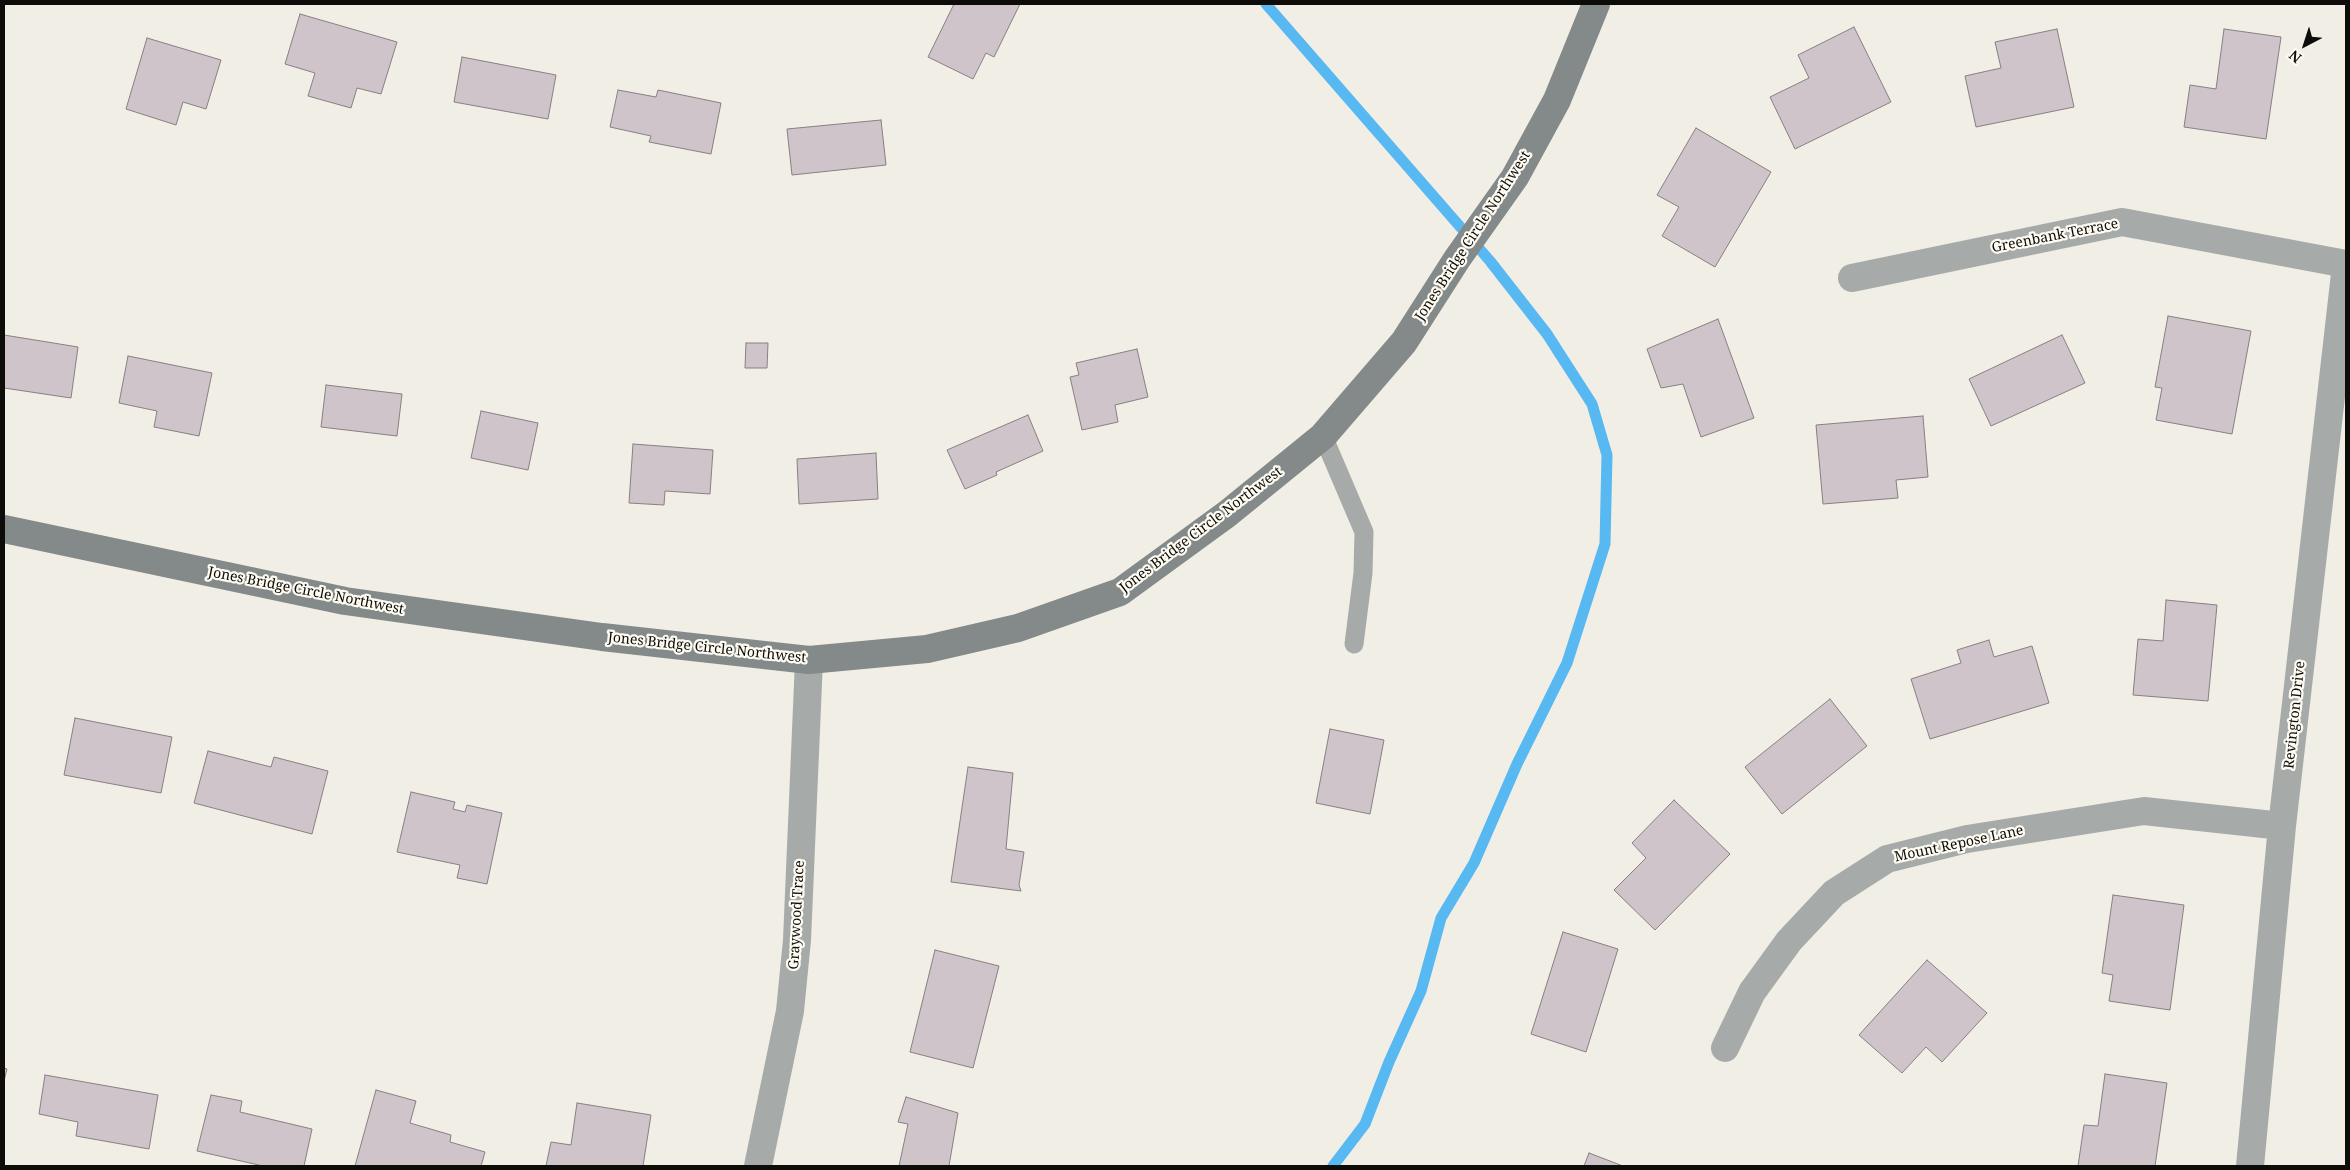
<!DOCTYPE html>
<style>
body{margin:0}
#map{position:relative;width:2350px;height:1170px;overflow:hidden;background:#f1eee5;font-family:"Noto Serif",serif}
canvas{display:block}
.frame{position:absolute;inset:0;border:5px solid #0d0c09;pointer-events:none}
.north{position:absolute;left:2280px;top:20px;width:50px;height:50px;-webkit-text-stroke:4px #fefcf2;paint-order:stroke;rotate:220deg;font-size:14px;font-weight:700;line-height:20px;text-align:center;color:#0d0c09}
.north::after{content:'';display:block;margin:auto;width:18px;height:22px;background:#0d0c09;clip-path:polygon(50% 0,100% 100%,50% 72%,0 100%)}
</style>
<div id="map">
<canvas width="2350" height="1170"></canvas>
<div class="frame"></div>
<div class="north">N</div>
</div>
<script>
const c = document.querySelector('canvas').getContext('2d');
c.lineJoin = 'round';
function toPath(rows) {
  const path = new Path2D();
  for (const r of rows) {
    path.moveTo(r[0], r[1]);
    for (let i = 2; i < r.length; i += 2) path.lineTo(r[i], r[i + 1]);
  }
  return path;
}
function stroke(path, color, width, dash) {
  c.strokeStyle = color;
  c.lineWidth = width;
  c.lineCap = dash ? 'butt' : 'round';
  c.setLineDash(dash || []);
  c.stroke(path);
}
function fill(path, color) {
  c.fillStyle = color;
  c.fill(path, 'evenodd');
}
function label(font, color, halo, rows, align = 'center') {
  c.font = font + ' "Noto Serif",serif';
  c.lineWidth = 4.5;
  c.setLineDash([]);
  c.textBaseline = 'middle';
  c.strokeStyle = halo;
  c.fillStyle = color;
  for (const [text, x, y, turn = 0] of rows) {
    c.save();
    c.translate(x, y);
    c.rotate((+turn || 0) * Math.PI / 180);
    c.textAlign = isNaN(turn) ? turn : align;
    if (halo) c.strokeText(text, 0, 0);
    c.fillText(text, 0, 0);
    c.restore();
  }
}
const stream = toPath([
 [1266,4,1490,261,1547,334,1592,404,1607,455,1605,544,1567,663,1517,764,1474,863,1441,918,1421,991,1389,1062,1365,1124,1333,1166]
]);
const building = toPath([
 [954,4,1020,4,994,57,986,53,973,79,928,57,954,4],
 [300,14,397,42,381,94,357,88,351,108,308,96,315,73,285,64,300,14],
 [1854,27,1891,102,1795,149,1770,97,1809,78,1798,55,1854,27],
 [2057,29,2074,107,1976,127,1965,76,2001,68,1995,42,2057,29],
 [2224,29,2281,37,2266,139,2184,127,2190,85,2216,89,2224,29],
 [147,38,221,60,206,109,183,102,176,125,126,109,147,38],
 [462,57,556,75,548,119,454,102,462,57],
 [618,90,656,97,658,90,721,103,711,154,649,142,651,136,610,127,618,90],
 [881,120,886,165,792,175,787,129,881,120],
 [1696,128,1771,172,1715,267,1662,236,1679,207,1657,195,1696,128],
 [2168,316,2251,331,2232,434,2156,420,2162,388,2155,387,2168,316],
 [1718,319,1754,418,1701,437,1683,384,1661,388,1647,349,1718,319],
 [4,335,78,347,71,398,4,388,4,335],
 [2062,335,2085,383,1991,426,1969,379,2062,335],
 [746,343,768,343,767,368,745,368,746,343],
 [1137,349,1148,397,1115,405,1118,422,1082,430,1070,377,1079,375,1076,363,1137,349],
 [128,356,212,373,199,436,154,427,157,411,119,403,128,356],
 [326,385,402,394,397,436,321,427,326,385],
 [481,411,538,423,528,470,471,458,481,411],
 [1028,415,1043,451,996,472,997,475,965,489,947,450,1028,415],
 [1923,416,1928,477,1896,480,1898,498,1823,504,1816,425,1923,416],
 [633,444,713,450,710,494,665,491,664,505,629,503,633,444],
 [876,453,878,499,799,504,797,459,876,453],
 [2166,600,2217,605,2208,701,2133,695,2138,639,2163,641,2166,600],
 [1989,640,1994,657,2032,646,2049,703,1930,739,1911,679,1961,663,1957,650,1989,640],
 [1830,699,1867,746,1782,814,1745,767,1830,699],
 [75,718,172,737,161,793,64,775,75,718],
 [1330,729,1384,740,1370,814,1316,803,1330,729],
 [208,751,271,767,274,757,328,771,312,834,194,803,208,751],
 [968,767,1013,773,1006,849,1024,852,1019,885,1021,891,951,882,968,767],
 [411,792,455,802,453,809,465,812,467,805,502,813,487,884,457,878,460,865,397,852,411,792],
 [1674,800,1730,854,1655,930,1614,890,1646,858,1632,843,1674,800],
 [2113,895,2184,905,2170,1010,2109,1001,2113,975,2102,973,2113,895],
 [1563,932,1618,949,1586,1052,1531,1034,1563,932],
 [935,950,999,966,973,1068,910,1052,935,950],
 [1927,960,1987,1013,1942,1062,1926,1047,1902,1073,1859,1035,1927,960],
 [4,1068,7,1069,4,1081,4,1068],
 [2105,1074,2167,1083,2155,1166,2078,1166,2084,1125,2098,1126,2105,1074],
 [45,1075,158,1095,149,1149,76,1136,78,1122,39,1114,45,1075],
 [376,1090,416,1101,410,1123,451,1135,450,1142,485,1152,481,1166,355,1166,376,1090],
 [211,1095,242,1101,240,1112,312,1129,304,1166,263,1166,197,1151,211,1095],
 [906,1097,958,1113,949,1166,899,1166,908,1124,898,1122,906,1097],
 [577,1103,651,1115,643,1166,546,1166,551,1142,571,1145,577,1103],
 [1589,1153,1623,1166,1584,1166,1589,1153]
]);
const lane = toPath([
 [1323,436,1364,532,1363,573,1354,644]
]);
const street = toPath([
 [1852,278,2122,222,2346,264],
 [1725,1048,1752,992,1789,941,1834,893,1887,859,1967,839,2144,811,2282,826],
 [758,1166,790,1011,797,940,809,660],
 [2250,1166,2282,826,2346,265]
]);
const secondary = toPath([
 [4,529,345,601,602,637,809,660,927,649,1018,628,1120,592,1227,514,1323,436,1404,342,1457,259,1515,177,1557,100,1596,4]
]);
const streetNames = [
 ["Jones Bridge Circle Northwest",1473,236,-57],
 ["Greenbank Terrace",2055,236,-11],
 ["Jones Bridge Circle Northwest",1201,530,-37],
 ["Jones Bridge Circle Northwest",306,591,11],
 ["Jones Bridge Circle Northwest",707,648,6],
 ["Revington Drive",2295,715,-84],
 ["Mount Repose Lane",1959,844,-12],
 ["Graywood Trace",797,915,-87]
];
stroke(stream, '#57b8f2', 11);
fill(building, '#cec4c9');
stroke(building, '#877f83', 1);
stroke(lane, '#a6abaa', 19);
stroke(street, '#a6abaa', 28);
stroke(secondary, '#838a89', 28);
label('14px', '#0d0c09', '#fefcf2', streetNames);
</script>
